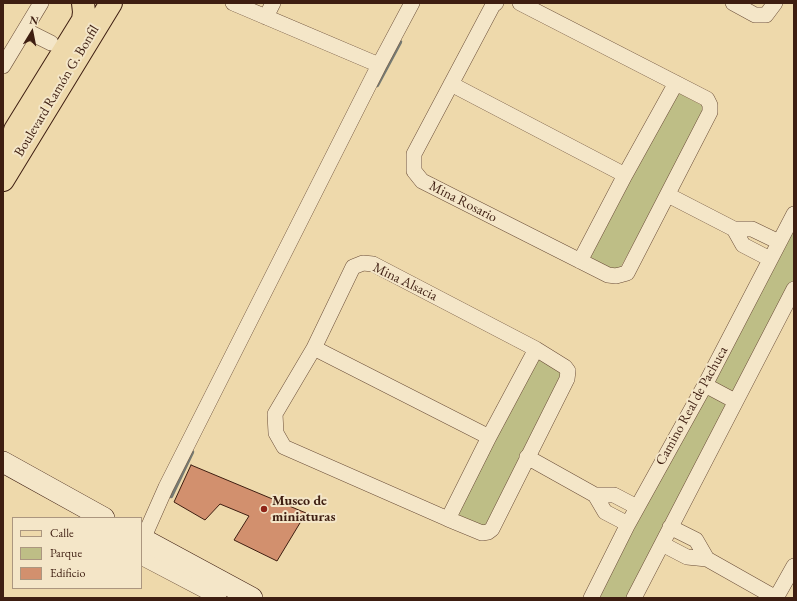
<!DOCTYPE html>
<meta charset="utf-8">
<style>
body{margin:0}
#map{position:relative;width:797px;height:601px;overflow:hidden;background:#eed9ab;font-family:"EB Garamond",serif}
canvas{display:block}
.frame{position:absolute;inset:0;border:4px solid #3e1e11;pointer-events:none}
.legend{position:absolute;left:12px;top:517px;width:130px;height:72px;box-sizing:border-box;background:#f4e6c8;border:1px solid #ab967f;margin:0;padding:5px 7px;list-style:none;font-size:12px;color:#3e1e11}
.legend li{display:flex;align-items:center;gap:8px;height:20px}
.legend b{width:20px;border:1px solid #ab967f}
.north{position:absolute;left:12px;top:12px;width:40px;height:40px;-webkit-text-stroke:3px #f4e6c8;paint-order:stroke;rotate:10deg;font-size:11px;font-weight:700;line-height:16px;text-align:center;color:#3e1e11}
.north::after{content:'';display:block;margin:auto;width:14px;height:18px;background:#3e1e11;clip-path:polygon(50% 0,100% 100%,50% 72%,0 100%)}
</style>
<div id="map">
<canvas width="797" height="601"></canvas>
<div class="frame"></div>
<ul class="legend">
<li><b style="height:5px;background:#eed9ab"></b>Calle</li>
<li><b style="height:11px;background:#bebe86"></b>Parque</li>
<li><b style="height:11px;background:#d2906e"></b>Edificio</li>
</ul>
<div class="north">N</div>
</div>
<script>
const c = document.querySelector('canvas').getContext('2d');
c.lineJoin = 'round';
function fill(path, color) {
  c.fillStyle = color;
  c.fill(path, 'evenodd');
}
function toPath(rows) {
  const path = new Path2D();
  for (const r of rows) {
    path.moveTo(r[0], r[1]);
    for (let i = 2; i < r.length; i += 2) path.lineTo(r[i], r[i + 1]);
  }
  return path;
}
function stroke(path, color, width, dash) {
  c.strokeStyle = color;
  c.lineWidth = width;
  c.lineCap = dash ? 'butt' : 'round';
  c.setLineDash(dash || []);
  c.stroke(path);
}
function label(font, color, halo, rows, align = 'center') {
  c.font = font + ' "EB Garamond",serif';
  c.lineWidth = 4;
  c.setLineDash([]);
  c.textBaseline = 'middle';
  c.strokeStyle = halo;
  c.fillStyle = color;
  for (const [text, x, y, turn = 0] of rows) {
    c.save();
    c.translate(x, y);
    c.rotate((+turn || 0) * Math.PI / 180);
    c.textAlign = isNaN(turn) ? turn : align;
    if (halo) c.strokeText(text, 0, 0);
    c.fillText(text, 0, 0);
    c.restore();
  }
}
const green = toPath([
 [677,92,705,107,662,191,617,274,588,258],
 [794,214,794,289,634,598,591,598],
 [537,356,565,374,486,528,454,514]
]);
const stream = toPath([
 [377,85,400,42],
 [171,496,192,452]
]);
const building = toPath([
 [191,465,306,513,277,561,234,540,249,516,220,504,205,520,174,502,191,465]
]);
const street = toPath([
 [233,3,379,65],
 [496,3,493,5,414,154,414,171,422,181,608,275,616,276,627,273,710,112,710,105,707,99,520,3],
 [733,3,755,15,766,15,775,3],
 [266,17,273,3],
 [25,30,51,43],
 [3,66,41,3],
 [451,84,625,175],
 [668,195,734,229],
 [770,259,743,245,734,229,752,229,779,242],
 [580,261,625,175,676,83],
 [363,263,373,264,536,349,565,367,568,371,567,379,492,529,488,532,482,533,448,519,284,447,276,433,275,414,314,348,353,267,363,263],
 [314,348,489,437],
 [705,385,735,401],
 [527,457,595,495],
 [448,519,489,437,536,349],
 [628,524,605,512,595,495,614,495,637,507],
 [143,539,166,487,379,65,412,3],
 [662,544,687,557,707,559,696,540,670,527],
 [141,557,219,598],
 [707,559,776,598,794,566],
 [591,598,628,524,705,385,794,214],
 [634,598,794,289]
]);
const secondary = toPath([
 [3,462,104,518],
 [141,538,252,598]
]);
const primary = toPath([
 [7,163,15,130,83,20,84,12,83,3],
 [3,180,111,3]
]);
const markers = [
 [264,509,4,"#8f2418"]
];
const streetNames = [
 ["Boulevard Ramón G. Bonfil",57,91,-59],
 ["Mina Rosario",463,202,27],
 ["Mina Alsacia",405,282,26],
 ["Camino Real de Pachuca",692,406,-61]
];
const poiNames = [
 ["Museo de",272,501],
 ["miniaturas",272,517]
];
fill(green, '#bebe86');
stroke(stream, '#767a72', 4.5);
fill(building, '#d2906e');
stroke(building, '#3e1e11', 1);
stroke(street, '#6a4d38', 16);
stroke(secondary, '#3e1e11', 22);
stroke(primary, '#3e1e11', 24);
stroke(street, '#f4e6c8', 15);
stroke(secondary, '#f4e6c8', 21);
stroke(primary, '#eed9ab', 22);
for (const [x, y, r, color] of markers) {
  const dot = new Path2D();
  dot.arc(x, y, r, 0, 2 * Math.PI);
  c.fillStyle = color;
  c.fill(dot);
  stroke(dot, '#f4e6c8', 1.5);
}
label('14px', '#3e1e11', '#f4e6c8', streetNames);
label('bold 14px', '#3e1e11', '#f4e6c8', poiNames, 'left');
</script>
